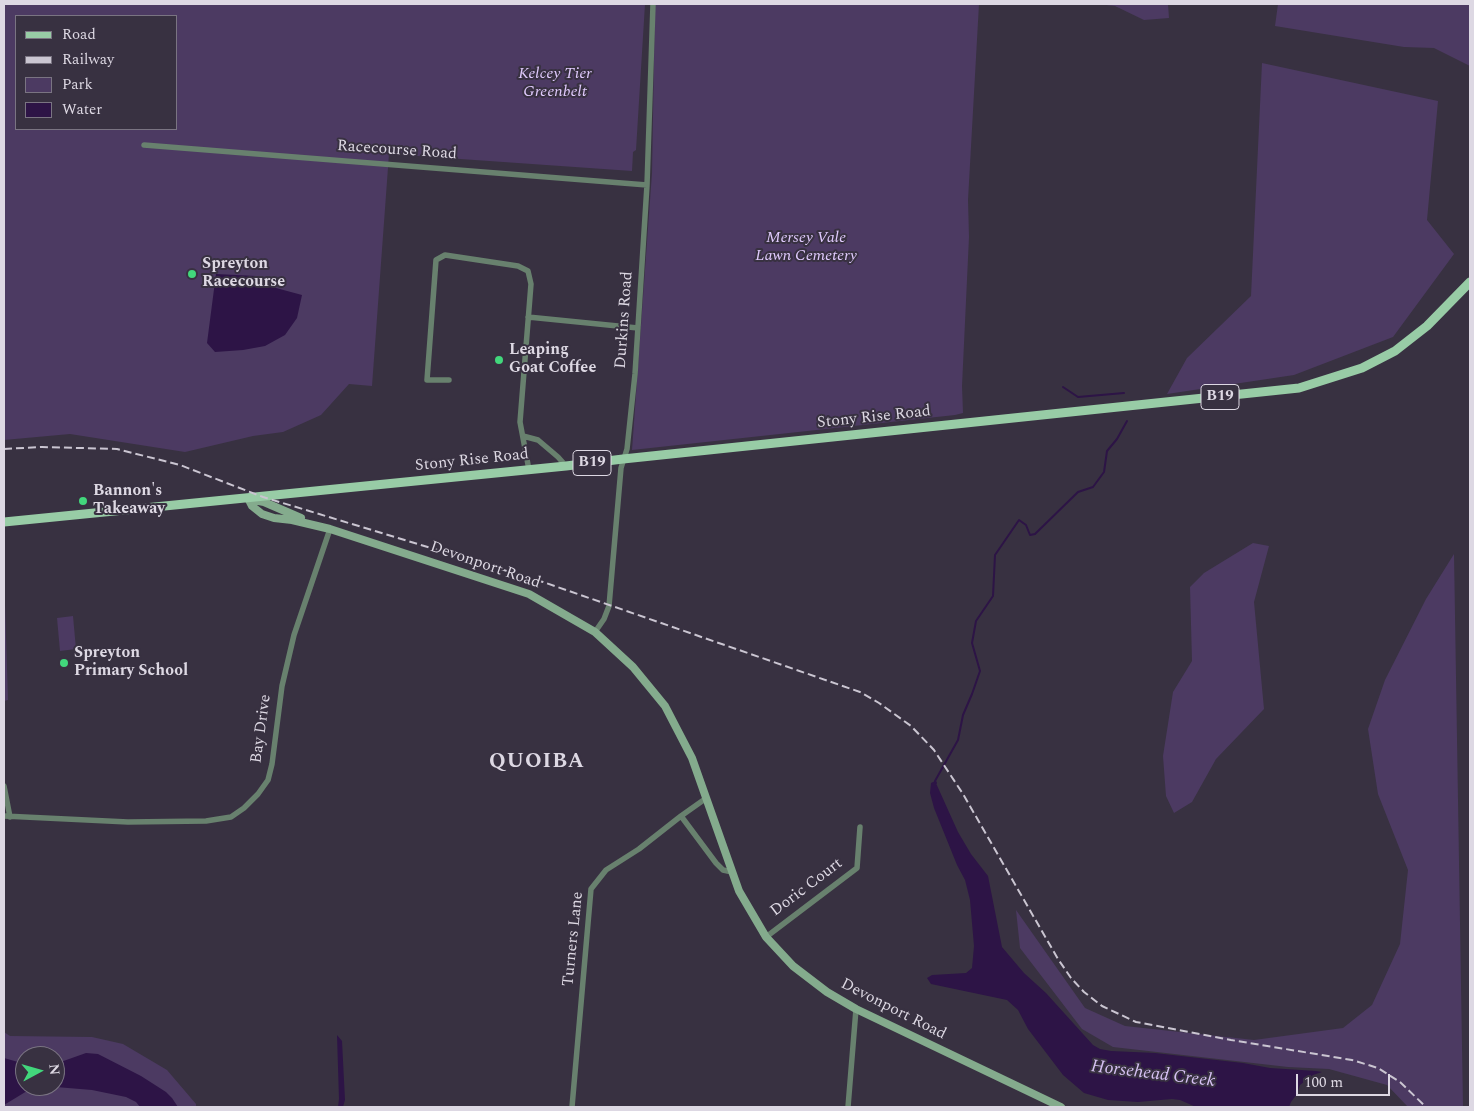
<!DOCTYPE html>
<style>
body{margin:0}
#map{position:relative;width:1474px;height:1111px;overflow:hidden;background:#383141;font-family:Spectral,serif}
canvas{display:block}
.frame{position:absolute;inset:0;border:5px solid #ddd8e3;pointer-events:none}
.legend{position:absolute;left:15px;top:15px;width:162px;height:115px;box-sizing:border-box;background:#383141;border:1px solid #7a7482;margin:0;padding:6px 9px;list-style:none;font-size:15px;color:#ddd8e3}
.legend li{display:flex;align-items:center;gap:10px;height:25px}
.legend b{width:25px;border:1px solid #7a7482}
.north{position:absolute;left:15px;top:1046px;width:50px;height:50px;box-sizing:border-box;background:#383141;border:1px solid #7a7482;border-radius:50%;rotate:84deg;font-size:14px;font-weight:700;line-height:20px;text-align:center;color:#ddd8e3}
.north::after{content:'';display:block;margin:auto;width:18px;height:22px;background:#42d77c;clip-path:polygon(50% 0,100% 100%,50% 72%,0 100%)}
.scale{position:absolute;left:1296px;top:1074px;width:94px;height:22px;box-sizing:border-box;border:2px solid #ddd8e3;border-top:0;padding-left:6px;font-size:15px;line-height:18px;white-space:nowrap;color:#ddd8e3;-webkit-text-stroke:4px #383141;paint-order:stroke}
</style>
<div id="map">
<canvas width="1474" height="1111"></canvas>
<div class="frame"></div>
<ul class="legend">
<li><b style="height:6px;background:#98cca6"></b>Road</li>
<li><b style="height:6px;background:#cac5d1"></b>Railway</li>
<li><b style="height:14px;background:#4c3a62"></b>Park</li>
<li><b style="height:14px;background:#2d1446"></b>Water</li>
</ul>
<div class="north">N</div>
<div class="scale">100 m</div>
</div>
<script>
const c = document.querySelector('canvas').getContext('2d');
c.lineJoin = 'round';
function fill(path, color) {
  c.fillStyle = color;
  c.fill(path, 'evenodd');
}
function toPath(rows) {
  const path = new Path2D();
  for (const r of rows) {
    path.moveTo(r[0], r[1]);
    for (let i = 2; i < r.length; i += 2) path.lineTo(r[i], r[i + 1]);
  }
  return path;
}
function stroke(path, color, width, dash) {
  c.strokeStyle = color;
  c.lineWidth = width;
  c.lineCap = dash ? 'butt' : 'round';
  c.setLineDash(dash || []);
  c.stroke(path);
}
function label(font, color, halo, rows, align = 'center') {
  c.font = font + ' Spectral,serif';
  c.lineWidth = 4;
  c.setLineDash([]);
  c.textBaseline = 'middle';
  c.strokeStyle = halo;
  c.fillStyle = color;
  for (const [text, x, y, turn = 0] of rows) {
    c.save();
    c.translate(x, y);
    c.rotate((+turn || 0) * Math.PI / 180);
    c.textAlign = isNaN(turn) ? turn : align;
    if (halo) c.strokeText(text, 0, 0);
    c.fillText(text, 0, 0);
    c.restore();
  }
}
const green = toPath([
 [4,4,645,4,636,150,633,152,632,171,389,154,372,386,349,384,321,415,283,432,253,436,185,452,70,434,4,440],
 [16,16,176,16,176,129,16,129],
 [655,4,979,4,968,200,969,237,962,386,963,413,955,415,632,450,652,173],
 [1097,4,1168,4,1169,18,1144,20,1115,6],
 [1278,4,1470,4,1470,66,1434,48,1404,47,1275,26],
 [1262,63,1438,101,1427,220,1454,254,1393,337,1294,375,1167,394,1187,358,1251,296],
 [1253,543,1269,546,1254,602,1264,709,1216,759,1192,802,1174,813,1166,796,1163,756,1173,692,1192,661,1190,587,1204,573],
 [1454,554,1463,1107,1408,1107,1387,1085,1329,1069,1288,1067,1113,1047,1082,1029,1020,948,1016,910,1085,1008,1125,1026,1254,1040,1343,1028,1372,1005,1400,944,1408,870,1378,794,1368,729,1385,680,1426,599],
 [4,572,8,700,4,701],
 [73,616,76,649,60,651,57,618],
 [4,1032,10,1036,92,1037,123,1044,167,1070,196,1104,196,1107,4,1107],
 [25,1056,55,1056,55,1086,25,1086]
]);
const water = toPath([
 [216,274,256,276,276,288,302,295,297,318,285,335,265,346,243,350,215,352,207,343],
 [935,781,958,832,971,854,988,876,1002,947,1024,973,1046,993,1093,1045,1100,1049,1111,1051,1155,1053,1243,1063,1270,1068,1316,1071,1322,1072,1313,1075,1300,1085,1297,1094,1291,1102,1289,1107,1196,1107,1180,1100,1172,1099,1138,1102,1108,1100,1084,1093,1063,1075,1028,1029,1018,1010,1007,1000,931,984,927,978,932,975,966,973,972,968,974,946,970,900,965,880,957,865,934,808,930,793,931,783],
 [337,1035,342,1041,345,1100,343,1107,338,1107,339,1099],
 [86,1053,98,1054,141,1076,166,1092,172,1098,178,1107,140,1107,136,1102,126,1097,92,1090,56,1087,27,1091,4,1105,4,1058,25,1064,25,1086,55,1086,55,1064]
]);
const stream = toPath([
 [1063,387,1078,397,1124,393],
 [936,783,935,781,958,740,963,715,972,694,980,671,972,643,976,621,993,596,995,555,1019,520,1026,525,1030,535,1035,534,1078,492,1093,487,1104,472,1107,451,1117,439,1127,421]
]);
const street = toPath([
 [144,145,647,185],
 [528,317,638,328],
 [449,380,427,380,436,260,445,255,518,266,528,271,531,284,520,422,529,470],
 [523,436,538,440,558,457,566,466],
 [595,632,604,619,609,606,621,468,627,449,635,374,647,185,653,4],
 [4,786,10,817],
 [4,816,128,822,206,821,231,817,244,808,258,794,268,780,272,764,282,686,294,635,330,529],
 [681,816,716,863,723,870,732,872],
 [766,937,857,868,860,827],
 [572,1107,591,889,606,870,639,849,681,816,705,799],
 [848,1107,856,1009]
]);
const secondary = toPath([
 [248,498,252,506,262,514,274,518,292,520,330,529,529,594,595,632,633,667,665,706,692,758,739,891,766,937,793,966,827,992,856,1009,1061,1107],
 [248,499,264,502,301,518]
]);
const primary = toPath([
 [4,522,566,466,623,459,1299,388,1362,368,1395,351,1427,326,1470,282]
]);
const rail = toPath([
 [4,449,42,447,117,449,180,465,263,497,543,582,860,692,879,703,911,726,934,750,963,794,1058,959,1071,978,1084,992,1102,1006,1136,1022,1231,1040,1352,1060,1378,1068,1400,1082,1426,1107]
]);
const markers = [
 [192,274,5,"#42d77c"],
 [499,360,5,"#42d77c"],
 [83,501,5,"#42d77c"],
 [64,663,5,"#42d77c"]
];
const shields = [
 [1220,397,38],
 [592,463,38]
];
const shieldNames = [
 ["B19",1220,397],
 ["B19",592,463]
];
const parkNames = [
 ["Kelcey Tier",555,75],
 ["Greenbelt",555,93],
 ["Mersey Vale",806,239],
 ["Lawn Cemetery",806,257]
];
const streetNames = [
 ["Racecourse Road",397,151,4],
 ["Durkins Road",625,320,-86],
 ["Stony Rise Road",874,418,-6],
 ["Stony Rise Road",472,461,-6],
 ["Devonport Road",485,566,19],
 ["Bay Drive",262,729,-82],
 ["Doric Court",807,888,-37],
 ["Turners Lane",574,939,-84],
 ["Devonport Road",893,1010,27]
];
const poiNames = [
 ["Spreyton",202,265],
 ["Racecourse",202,283],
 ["Leaping",509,351],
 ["Goat Coffee",509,369],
 ["Bannon's",93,492],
 ["Takeaway",93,510],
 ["Spreyton",74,654],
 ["Primary School",74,672]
];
const waterNames = [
 ["Horsehead Creek",1153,1075,7]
];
const districtNames = [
 ["QUOIBA",537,763]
];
fill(green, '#4c3a62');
fill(water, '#2d1446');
stroke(stream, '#2d1446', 2);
stroke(street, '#68816e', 5.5);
stroke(secondary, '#84ab8d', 8);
stroke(primary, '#98cca6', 9);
stroke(rail, '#cac5d1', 2, [8, 4]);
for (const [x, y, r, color] of markers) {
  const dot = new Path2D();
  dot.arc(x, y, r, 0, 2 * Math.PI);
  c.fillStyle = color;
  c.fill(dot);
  stroke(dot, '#383141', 2);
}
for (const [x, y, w] of shields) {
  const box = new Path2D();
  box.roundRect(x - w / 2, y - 12.5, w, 25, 4);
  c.fillStyle = '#383141';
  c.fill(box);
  stroke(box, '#ddd8e3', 1);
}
label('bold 15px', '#ddd8e3', null, shieldNames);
label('italic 16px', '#e0cafd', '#383141', parkNames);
label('16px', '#ddd8e3', '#383141', streetNames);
label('bold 16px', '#ddd8e3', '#383141', poiNames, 'left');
label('italic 18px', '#d6c1f3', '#383141', waterNames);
c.letterSpacing = '1px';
label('bold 21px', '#ddd8e3', '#383141', districtNames);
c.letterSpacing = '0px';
</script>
